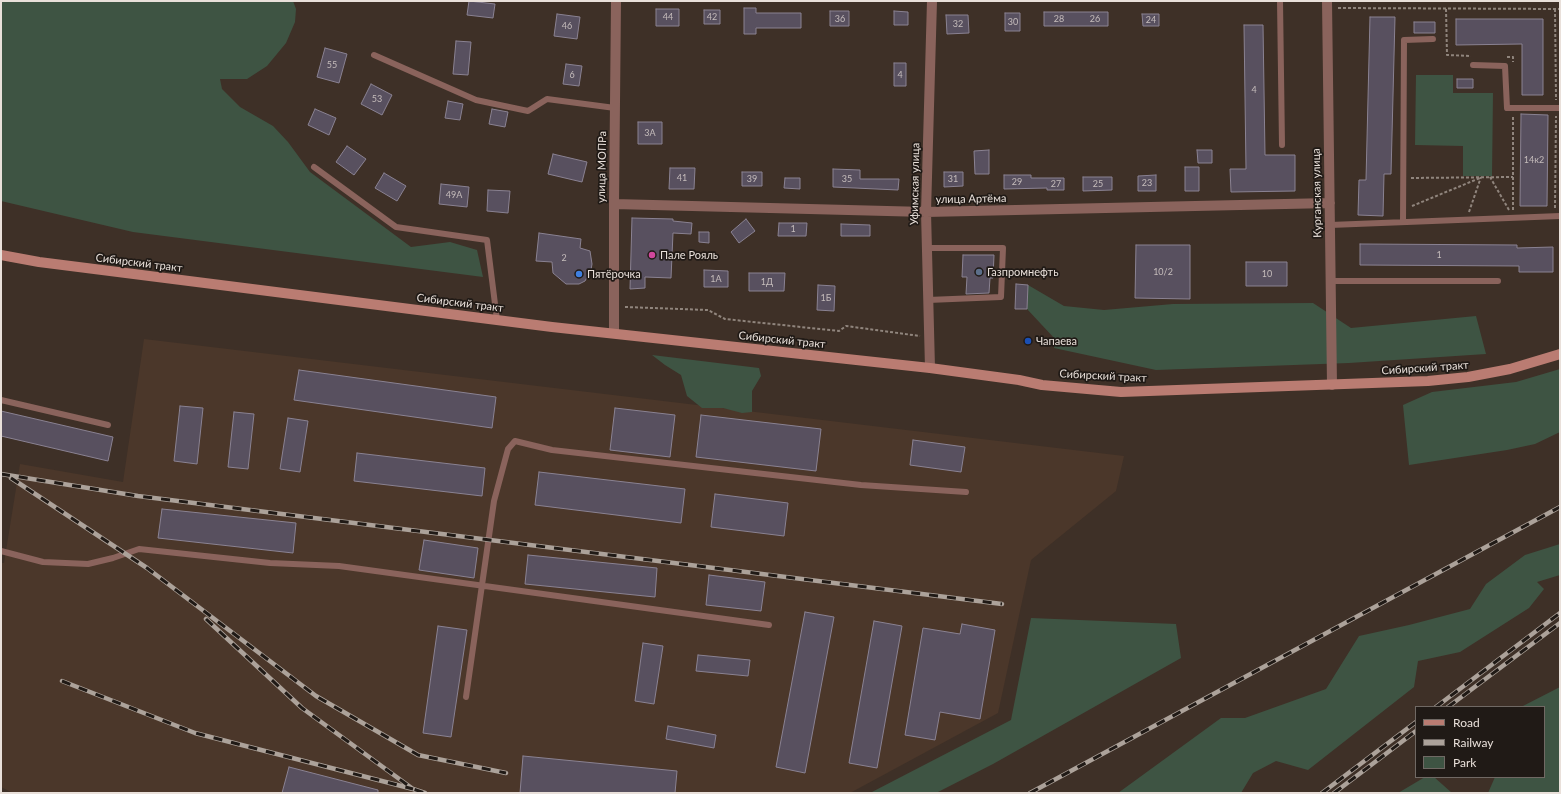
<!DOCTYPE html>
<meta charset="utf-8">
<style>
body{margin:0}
#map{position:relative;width:1561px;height:794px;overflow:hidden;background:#3e3027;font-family:Lato,sans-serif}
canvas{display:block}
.frame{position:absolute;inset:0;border:2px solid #e9e0da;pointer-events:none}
.legend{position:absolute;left:1415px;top:706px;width:130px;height:72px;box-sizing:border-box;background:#201a16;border:1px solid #706964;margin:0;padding:5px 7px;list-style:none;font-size:12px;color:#e9e0da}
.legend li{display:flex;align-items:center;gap:8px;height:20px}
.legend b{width:20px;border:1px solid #706964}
</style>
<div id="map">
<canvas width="1561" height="794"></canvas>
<div class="frame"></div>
<ul class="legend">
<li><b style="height:5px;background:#ba7c72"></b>Road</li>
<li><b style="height:5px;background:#aca29a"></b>Railway</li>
<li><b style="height:11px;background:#3e5443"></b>Park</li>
</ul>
</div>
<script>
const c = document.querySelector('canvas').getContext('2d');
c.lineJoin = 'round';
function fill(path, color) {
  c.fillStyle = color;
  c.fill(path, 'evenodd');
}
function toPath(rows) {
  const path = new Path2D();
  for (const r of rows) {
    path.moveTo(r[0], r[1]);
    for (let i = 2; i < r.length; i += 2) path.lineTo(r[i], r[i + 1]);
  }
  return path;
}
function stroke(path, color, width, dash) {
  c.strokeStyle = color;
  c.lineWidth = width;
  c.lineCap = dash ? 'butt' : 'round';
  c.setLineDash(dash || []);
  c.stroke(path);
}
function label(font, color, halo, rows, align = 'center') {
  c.font = font + ' Lato,sans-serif';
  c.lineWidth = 3.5;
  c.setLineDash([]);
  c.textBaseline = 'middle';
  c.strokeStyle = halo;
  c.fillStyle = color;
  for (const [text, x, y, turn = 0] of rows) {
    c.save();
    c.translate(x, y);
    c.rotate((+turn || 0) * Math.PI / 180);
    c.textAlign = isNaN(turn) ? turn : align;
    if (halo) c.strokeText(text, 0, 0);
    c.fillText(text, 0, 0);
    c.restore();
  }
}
const built = toPath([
 [144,339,1124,456,1116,491,1031,560,998,713,850,793,13,793,1,787,1,563,4,563,20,464,123,482]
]);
const green = toPath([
 [1,1,293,1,296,9,295,22,286,43,267,66,247,79,220,79,222,89,240,107,273,126,288,142,310,172,411,247,450,242,477,250,483,277,133,232,1,201],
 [1416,75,1453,75,1453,93,1493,93,1492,176,1463,176,1463,146,1415,145],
 [1028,285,1064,306,1104,310,1173,304,1313,303,1351,328,1476,316,1486,354,1349,363,1156,370,1054,348,1055,339,1027,309],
 [652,355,759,368,761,376,752,391,752,412,742,413,723,408,702,408,687,396,681,375,665,365],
 [1560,369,1560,432,1535,444,1507,450,1409,465,1403,405,1432,392,1516,382],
 [1560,544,1560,575,1537,582,1544,589,1529,608,1460,652,1418,661,1414,687,1308,770,1276,761,1253,773,1241,793,1118,793,1221,718,1245,718,1326,689,1359,636,1409,625,1470,609,1486,584,1525,555],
 [1031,618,1176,624,1181,658,993,764,936,793,870,793,1011,720],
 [1560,687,1560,793,1488,793,1495,777,1544,777,1544,707,1521,707],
 [1425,777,1434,777,1452,793,1398,793]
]);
const building = toPath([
 [469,1,495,4,493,18,467,15,469,1],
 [744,8,756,8,756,13,801,13,801,28,756,28,756,34,744,34,744,8],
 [656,9,679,9,679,26,656,26,656,9],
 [704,10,720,10,720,24,704,24,704,10],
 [830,11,849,11,849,26,830,26,830,11],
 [894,11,908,12,908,25,894,25,894,11],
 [1044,12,1108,12,1108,26,1044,26,1044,12],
 [1005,13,1020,13,1020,31,1005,31,1005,13],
 [557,14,580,17,577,39,554,36,557,14],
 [1142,14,1159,14,1159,26,1143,26,1142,14],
 [946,15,968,15,969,33,947,34,946,15],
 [1370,17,1395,17,1391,174,1384,174,1383,216,1358,215,1359,180,1366,180,1370,17],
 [1456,19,1543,19,1543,95,1522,95,1522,44,1456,45,1456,19],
 [1414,22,1435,22,1435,33,1414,33,1414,22],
 [1244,25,1263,25,1265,155,1295,155,1295,191,1231,192,1230,169,1246,169,1244,25],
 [456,41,471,42,468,75,453,74,456,41],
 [325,48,347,54,339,83,317,77,325,48],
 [894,63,906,63,906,86,894,86,894,63],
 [566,64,582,66,579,86,563,84,566,64],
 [1457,79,1473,79,1473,88,1457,88,1457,79],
 [371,84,392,95,382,115,361,104,371,84],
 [448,101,463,104,460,120,445,118,448,101],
 [315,109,336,118,329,135,308,125,315,109],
 [492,109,508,112,505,127,489,124,492,109],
 [1521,114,1548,115,1547,206,1520,206,1521,114],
 [638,122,662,122,662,144,638,144,638,122],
 [347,146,366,159,354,175,336,162,347,146],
 [989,150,989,174,975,174,974,151,989,150],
 [1197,150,1212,150,1212,163,1198,163,1197,150],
 [553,154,587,162,582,182,548,174,553,154],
 [1185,167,1199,167,1199,191,1185,191,1185,167],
 [670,168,695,168,694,189,669,189,670,168],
 [833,169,860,170,860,179,899,179,898,190,833,187,833,169],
 [742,172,762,172,762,186,742,186,742,172],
 [944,172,963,172,963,186,944,187,944,172],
 [384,173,406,186,397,201,375,188,384,173],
 [1004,175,1031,175,1031,178,1064,178,1064,190,1047,190,1047,188,1004,189,1004,175],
 [1156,175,1156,191,1138,191,1138,176,1156,175],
 [1083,177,1112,177,1112,190,1083,191,1083,177],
 [785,178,800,178,800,189,784,188,785,178],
 [441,184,469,187,467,207,439,204,441,184],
 [488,190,510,191,508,213,487,211,488,190],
 [632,218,673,219,673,221,692,223,691,234,673,233,671,278,645,277,645,288,630,289,632,218],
 [746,219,755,231,739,243,731,232,746,219],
 [779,223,807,223,806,236,778,236,779,223],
 [841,224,870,225,870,236,841,236,841,224],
 [699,232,709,232,709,243,699,242,699,232],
 [539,233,581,239,580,248,590,251,592,264,591,270,585,281,579,284,566,284,553,273,552,262,536,261,539,233],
 [1360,244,1517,245,1517,248,1553,247,1553,272,1519,272,1519,266,1360,265,1360,244],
 [1136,245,1190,245,1190,299,1135,298,1136,245],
 [963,255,994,255,993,278,990,278,989,293,966,294,967,277,962,277,963,255],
 [1246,262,1287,262,1287,286,1246,286,1246,262],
 [704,270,728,271,728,287,704,287,704,270],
 [749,273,785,273,784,291,749,291,749,273],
 [1016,284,1028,285,1027,309,1015,309,1016,284],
 [818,285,835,286,834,311,817,310,818,285],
 [299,370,496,397,492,428,294,400,299,370],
 [180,406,203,408,197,464,174,461,180,406],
 [615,408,675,415,670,457,610,450,615,408],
 [1,411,113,437,108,461,1,436,1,411],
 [234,412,254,414,248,469,228,467,234,412],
 [701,415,821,429,816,471,696,457,701,415],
 [288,418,308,421,300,472,280,469,288,418],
 [913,440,965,447,961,472,910,465,913,440],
 [357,453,485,468,482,496,354,481,357,453],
 [539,472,685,489,681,523,535,505,539,472],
 [715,494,788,503,784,536,711,527,715,494],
 [162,509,296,523,293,553,158,538,162,509],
 [424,540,478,548,474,578,419,570,424,540],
 [528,555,657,568,655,597,525,584,528,555],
 [709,575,765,582,761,611,706,605,709,575],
 [805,612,834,617,805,773,776,767,805,612],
 [874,621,902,626,877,768,849,763,874,621],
 [962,624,995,630,980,719,940,712,935,740,905,735,923,628,960,634,962,624],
 [438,626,467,630,451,737,423,733,438,626],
 [643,643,663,646,654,704,635,701,643,643],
 [698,655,750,660,748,676,696,671,698,655],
 [668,726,716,735,714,748,666,739,668,726],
 [523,756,677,771,675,793,520,793,523,756],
 [289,767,378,790,378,793,282,793,289,767]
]);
const path = toPath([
 [1338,8,1560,9],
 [1446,9,1447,55,1471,56],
 [1555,9,1556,100],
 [1507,57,1513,57,1513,62],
 [1490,177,1509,210],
 [1411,178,1513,177],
 [1412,206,1480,178],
 [1555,208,1556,116],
 [1513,210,1513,116],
 [1469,212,1481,177],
 [625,307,708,310,725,319,839,331,846,326,920,336]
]);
const service = toPath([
 [1280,1,1282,145],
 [374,55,476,100,528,111,547,99,615,108],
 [1473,65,1505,66,1507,108,1560,108],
 [314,167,396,227,487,240,497,320],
 [1403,222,1404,40,1433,39],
 [1330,225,1560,216],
 [927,248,1003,248,1001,297,928,300],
 [1331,281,1498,281],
 [1,400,108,425],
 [1,551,43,562,88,564,113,558,139,549,270,563,339,566,769,625],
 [466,697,494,501,508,449,515,441,552,450,861,485,966,492]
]);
const minor = toPath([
 [1327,1,1332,385],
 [614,204,926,212,1330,203],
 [614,333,614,204,616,1],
 [930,368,926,212,932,1]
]);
const secondary = toPath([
 [1,255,39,262,552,327,930,368,1019,380,1042,385,1121,392,1428,381,1468,377,1510,369,1560,354]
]);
const rail = toPath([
 [1,474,138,496,1002,604],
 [11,478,147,568,316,696,418,755,506,773],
 [206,619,302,708,413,789,425,793],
 [62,681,195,733,413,789],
 [1436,707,1560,613],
 [1448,707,1560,623],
 [1030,793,1560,507],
 [1322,793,1416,722],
 [1334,793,1416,731]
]);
const markers = [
 [652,255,4,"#d1479c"],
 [979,272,4,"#5c6f8a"],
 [579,274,4,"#3f7fe0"],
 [1028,341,4,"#1a4fb4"]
];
const numberNames = [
 ["44",668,17],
 ["42",712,17],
 ["36",840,19],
 ["28",1059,19],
 ["26",1095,19],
 ["24",1151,20],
 ["30",1013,22],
 ["32",958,24],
 ["46",567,26],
 ["55",332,65],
 ["6",572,75],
 ["4",900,75],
 ["4",1254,90],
 ["53",377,99],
 ["3А",650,133],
 ["14к2",1534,160],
 ["41",682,178],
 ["39",752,179],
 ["35",847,179],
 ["31",953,179],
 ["29",1017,182],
 ["23",1147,183],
 ["27",1056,184],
 ["25",1098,184],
 ["49А",454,195],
 ["1",793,229],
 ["1",1439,255],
 ["2",564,258],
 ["10/2",1163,272],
 ["10",1267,274],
 ["1А",716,279],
 ["1Д",767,282],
 ["1Б",826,298]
];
const streetNames = [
 ["улица МОПРа",602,167,-89],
 ["Уфимская улица",915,184,-89],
 ["Курганская улица",1317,193,-91],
 ["улица Артёма",971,199,-1],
 ["Сибирский тракт",139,263,7],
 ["Сибирский тракт",460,303,7],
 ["Сибирский тракт",782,340,6],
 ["Сибирский тракт",1425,368,-4],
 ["Сибирский тракт",1103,376,3]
];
const poiNames = [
 ["Пале Рояль",660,255],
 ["Газпромнефть",987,272],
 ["Пятёрочка",587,274],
 ["Чапаева",1036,341]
];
fill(built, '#4b372a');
fill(green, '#3e5443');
fill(building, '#58505f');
stroke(building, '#8a8292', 1);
stroke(path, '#90857d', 2, [3, 2]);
stroke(service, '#8a635c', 6);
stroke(minor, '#8a635c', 10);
stroke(secondary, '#ba7c72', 10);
stroke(rail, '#aca29a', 4.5);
stroke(rail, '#201a16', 3, [9]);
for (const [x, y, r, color] of markers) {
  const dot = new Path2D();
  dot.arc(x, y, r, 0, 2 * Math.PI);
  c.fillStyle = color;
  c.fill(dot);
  stroke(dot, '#201a16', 1.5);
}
label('9px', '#c5bcbb', null, numberNames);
label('11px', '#e9e0da', '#201a16', streetNames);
label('11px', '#e9e0da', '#201a16', poiNames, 'left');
</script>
